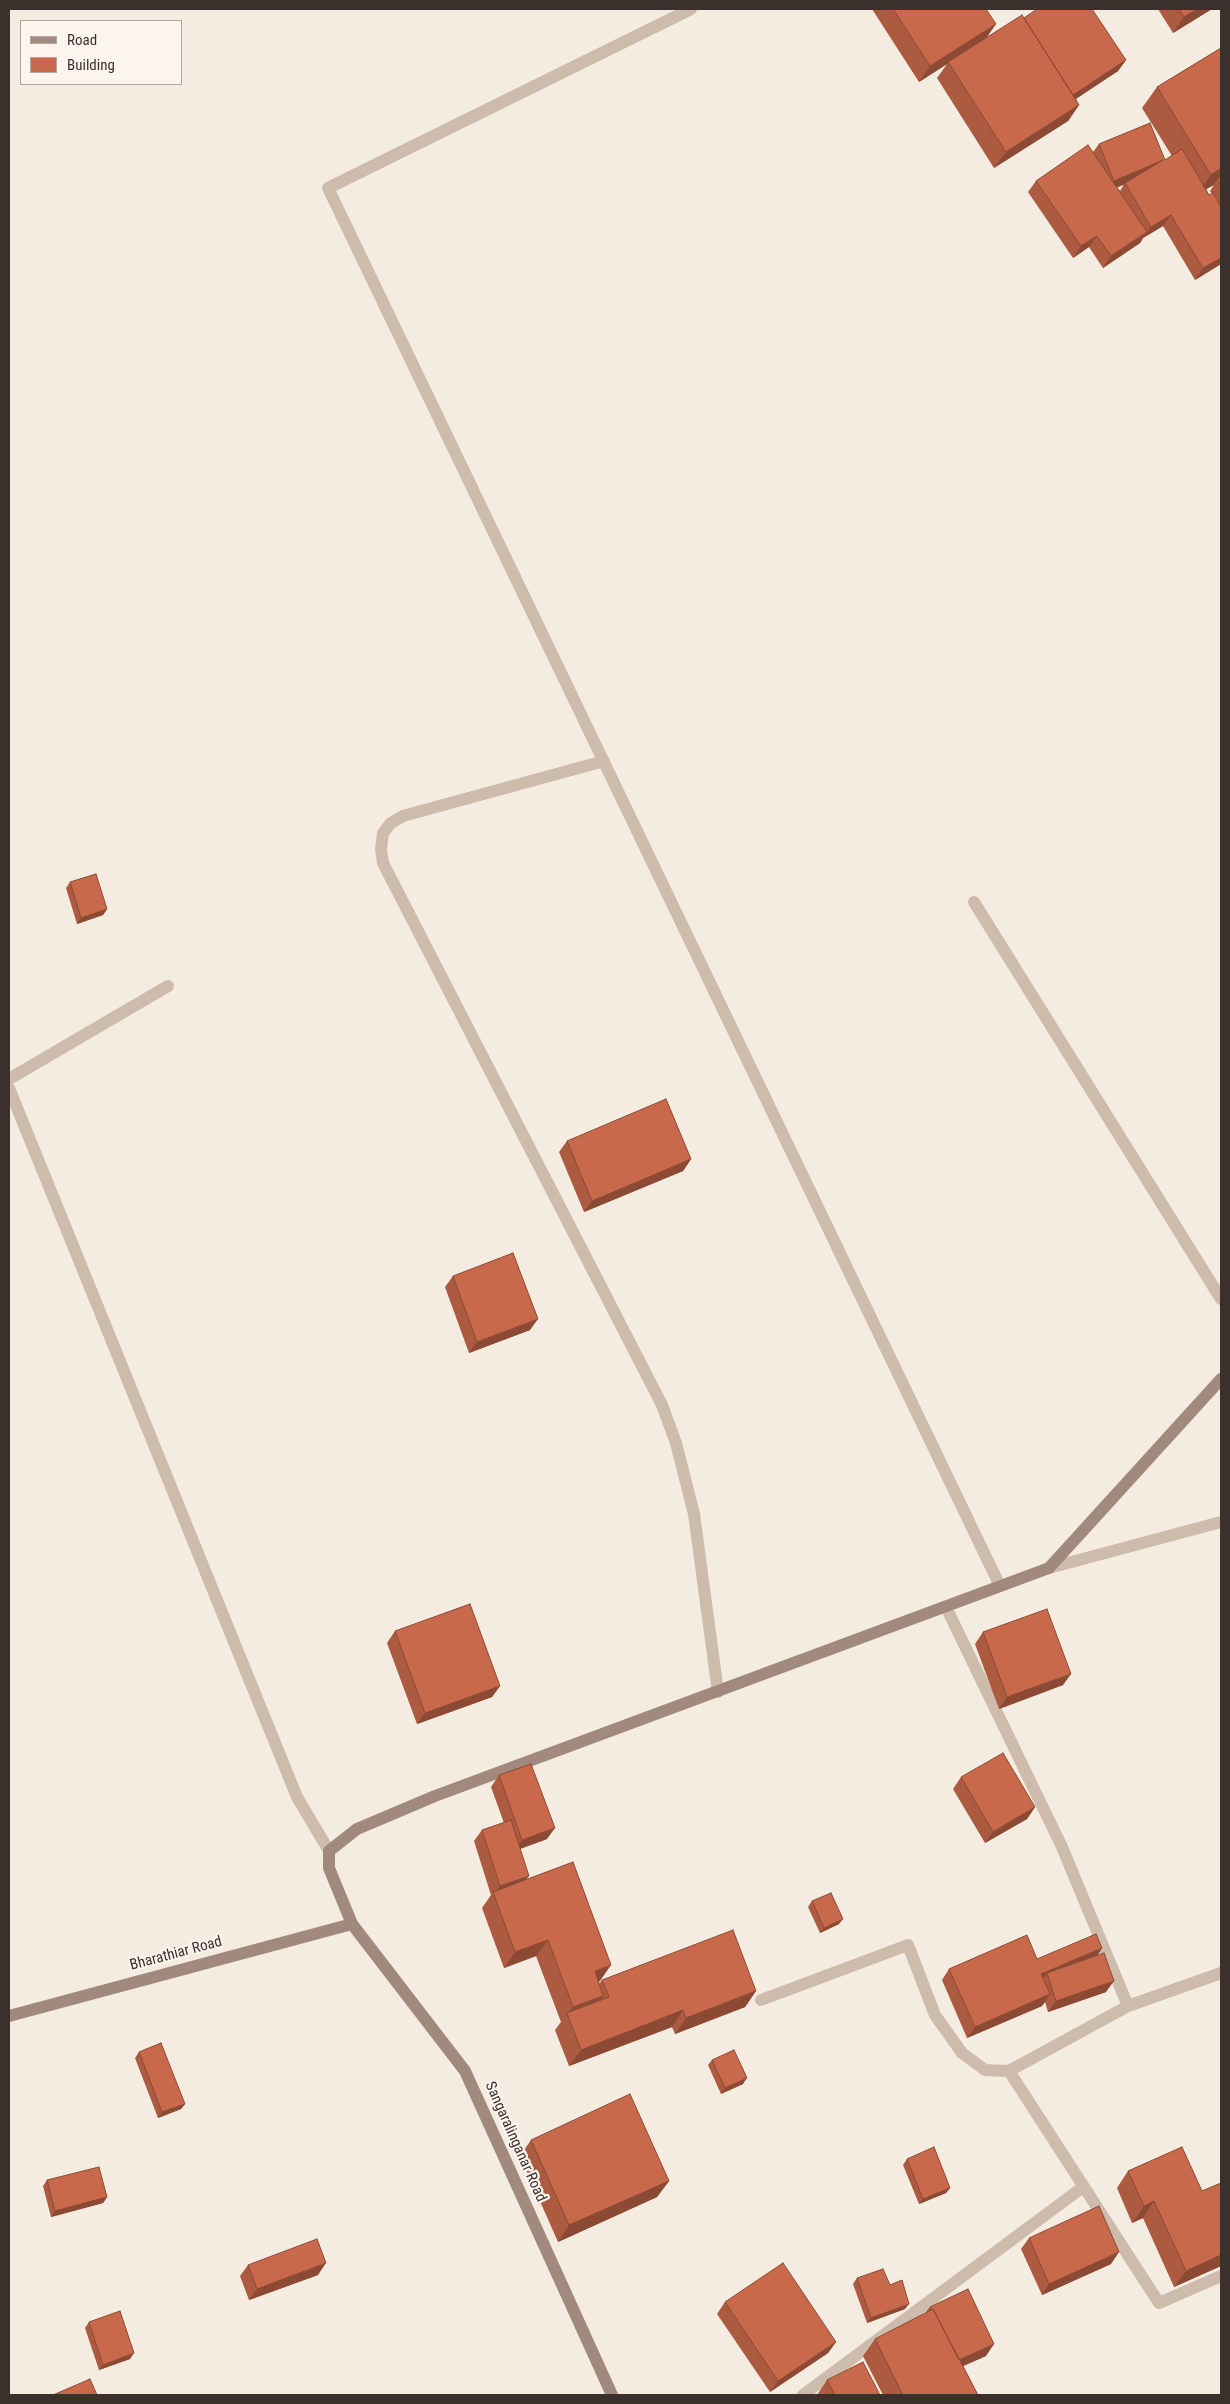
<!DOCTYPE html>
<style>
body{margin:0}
#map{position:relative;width:1230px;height:2404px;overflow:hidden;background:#f4ebe1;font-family:"Roboto Condensed",sans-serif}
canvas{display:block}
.frame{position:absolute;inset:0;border:10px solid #3b302b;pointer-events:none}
.legend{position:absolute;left:20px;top:20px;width:162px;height:65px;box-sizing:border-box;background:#fbf5ee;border:1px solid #aea6a0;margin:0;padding:6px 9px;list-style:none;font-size:15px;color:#3b302b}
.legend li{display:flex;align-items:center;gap:10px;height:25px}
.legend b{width:25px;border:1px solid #aea6a0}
</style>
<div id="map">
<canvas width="1230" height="2404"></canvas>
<div class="frame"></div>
<ul class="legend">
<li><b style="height:6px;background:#a18a7d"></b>Road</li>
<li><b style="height:14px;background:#c8694b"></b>Building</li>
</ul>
</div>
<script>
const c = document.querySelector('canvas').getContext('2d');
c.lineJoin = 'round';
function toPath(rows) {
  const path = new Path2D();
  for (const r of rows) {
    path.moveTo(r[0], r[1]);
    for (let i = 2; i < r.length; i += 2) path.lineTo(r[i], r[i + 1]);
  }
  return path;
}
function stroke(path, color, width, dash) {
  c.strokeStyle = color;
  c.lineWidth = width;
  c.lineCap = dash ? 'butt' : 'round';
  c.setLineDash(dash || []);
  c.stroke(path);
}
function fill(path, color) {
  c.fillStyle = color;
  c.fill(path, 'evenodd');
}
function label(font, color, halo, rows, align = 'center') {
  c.font = font + ' "Roboto Condensed",sans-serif';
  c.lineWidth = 4.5;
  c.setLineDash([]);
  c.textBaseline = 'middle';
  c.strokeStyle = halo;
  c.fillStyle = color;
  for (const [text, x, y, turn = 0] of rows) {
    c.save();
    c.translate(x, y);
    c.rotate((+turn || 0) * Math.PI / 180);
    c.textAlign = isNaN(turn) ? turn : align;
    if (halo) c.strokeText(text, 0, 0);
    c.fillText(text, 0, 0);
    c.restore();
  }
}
const lane = toPath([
 [604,761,403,816,391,823,383,833,381,849,383,863,662,1405,676,1443,694,1514],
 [974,902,1221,1299]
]);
const street = toPath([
 [691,9,328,188,1000,1586],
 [9,1079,168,986],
 [9,1088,297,1797,329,1851],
 [694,1514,718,1692],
 [1049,1568,1221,1522],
 [946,1607,1062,1847,1128,2006],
 [1221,1973,1128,2006,1009,2071,1159,2303,1221,2276],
 [761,2000,908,1945,935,2015,962,2053,985,2070,1009,2071],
 [803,2395,1083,2187]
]);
const secondary = toPath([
 [9,2016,352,1924],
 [612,2395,465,2071,352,1924,329,1868,329,1851,357,1829,435,1796,1049,1568,1221,1379]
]);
const wall = toPath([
 [872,9,986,9,986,38,1024,18,1126,60,1118,71,1076,99,1079,105,1068,121,994,168,937,78,947,64,919,82],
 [1158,9,1212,9,1173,33],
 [1221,48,1221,264,1195,280,1163,226,1143,238,1140,243,1103,268,1089,247,1073,258,1028,192,1036,181,1093,152,1099,144,1165,160,1172,156,1142,108,1157,87],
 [1124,184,1120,191,1117,187],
 [1214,185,1210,191,1212,194,1209,195,1206,189],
 [70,882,107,909,103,915,77,924,66,888],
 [567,1141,691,1159,683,1171,584,1212,559,1152],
 [453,1276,530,1330,469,1353,445,1287],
 [395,1631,500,1686,492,1697,417,1724,387,1643],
 [983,1632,1063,1685,999,1709,975,1644],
 [499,1775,547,1839,520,1849,526,1880,600,1981,598,1982,599,1984,602,1980,756,1991,745,2007,675,2034,672,2027,569,2066,555,2030,561,2022,536,1956,504,1968,482,1908,491,1895,474,1841,482,1830,504,1823,491,1787],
 [961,1777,1035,1807,1027,1819,985,1843,953,1789],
 [812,1901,839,1924,820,1933,808,1907],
 [1097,1956,1106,1992,1048,2012,1045,2002,1042,2006,967,2038,942,1980,949,1969,1037,1959],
 [139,2052,185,2104,181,2109,158,2118,135,2058],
 [712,2060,743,2084,721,2094,708,2065],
 [531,2140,669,2181,657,2197,558,2242,520,2156],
 [907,2159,950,2188,946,2193,919,2204,903,2165],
 [1128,2171,1202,2191,1221,2183,1221,2266,1174,2287,1143,2218,1132,2223,1117,2188],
 [47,2180,107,2197,103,2203,51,2217,43,2186],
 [1029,2238,1111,2264,1042,2295,1021,2249],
 [248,2265,318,2275,249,2300,240,2276],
 [857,2278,890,2285,905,2309,867,2323,853,2284],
 [725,2302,836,2342,828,2353,770,2392,717,2314],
 [930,2307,986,2356,963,2366,978,2395,883,2395,863,2356,875,2339,925,2313],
 [89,2322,130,2359,99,2370,85,2328],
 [827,2380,880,2395,817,2395]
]);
const shadedWall = toPath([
 [1197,9,1212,9,1173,33,1184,17],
 [996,24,985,40,948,62,947,64,919,82,930,66],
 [1126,60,1118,71,1065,106,1073,95],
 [1079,105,1068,121,994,168,1006,152],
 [1163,160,1155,172,1106,192,1114,181],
 [1221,168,1221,180,1217,179,1214,185,1196,195,1211,175],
 [1171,215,1163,226,1143,238,1151,227],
 [1147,232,1140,243,1103,268,1111,256],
 [1097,236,1089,247,1073,258,1081,246],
 [1221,258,1221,264,1195,280,1203,268],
 [107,909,103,915,77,924,81,918],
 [691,1159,683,1171,584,1212,592,1201],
 [538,1319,530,1330,469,1353,477,1342],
 [1071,1674,1063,1685,999,1709,1007,1697],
 [500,1686,492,1697,417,1724,425,1713],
 [1035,1807,1027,1819,985,1843,993,1832],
 [555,1828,547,1839,514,1851,522,1840],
 [529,1876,521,1887,494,1894,500,1886],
 [843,1919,839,1924,820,1933,824,1928],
 [548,1940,536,1956,504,1968,515,1952],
 [1102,1948,1095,1960,1047,1973,1040,1983,1041,1974],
 [611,1965,600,1981,583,1987,595,1971],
 [1114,1981,1106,1992,1048,2012,1056,2001],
 [756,1991,745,2007,675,2034,686,2018],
 [1050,1994,1042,2006,967,2038,975,2027],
 [603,1996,592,2013,567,2015,573,2007],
 [683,2010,672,2027,569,2066,581,2050],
 [747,2078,743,2084,721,2094,725,2088],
 [185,2104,181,2109,158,2118,162,2112],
 [669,2181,657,2197,558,2242,569,2225],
 [950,2188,946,2193,919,2204,923,2199],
 [107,2197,103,2203,51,2217,55,2211],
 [1154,2201,1143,2218,1132,2223,1144,2206],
 [1119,2252,1111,2264,1042,2295,1049,2284],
 [1221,2255,1221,2266,1174,2287,1186,2271],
 [326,2263,318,2275,249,2300,257,2289],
 [909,2304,905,2309,867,2323,871,2318],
 [836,2342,828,2353,770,2392,778,2381],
 [994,2344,986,2356,947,2373,955,2362],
 [134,2353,130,2359,99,2370,103,2365]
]);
const building = toPath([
 [893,9,986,9,996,24,930,66,893,9],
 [1037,9,1092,9,1126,60,1073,95,1024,18,1037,9],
 [1179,9,1197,9,1184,17,1179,9],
 [1022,15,1079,105,1006,152,948,62,1022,15],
 [1221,48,1221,168,1211,175,1157,87,1221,48],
 [1150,123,1165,160,1182,149,1209,195,1213,193,1221,207,1221,258,1203,268,1171,215,1151,227,1125,183,1163,160,1114,181,1099,144,1150,123],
 [1088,145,1147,232,1111,256,1097,236,1081,246,1036,181,1088,145],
 [1221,177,1221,186,1217,179,1221,177],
 [96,874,107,909,81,918,70,882,96,874],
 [666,1099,691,1159,592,1201,567,1141,666,1099],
 [513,1253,538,1319,477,1342,453,1276,513,1253],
 [470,1604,500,1686,425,1713,395,1631,470,1604],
 [1047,1609,1071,1674,1007,1697,983,1632,1047,1609],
 [1003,1753,1035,1807,993,1832,961,1777,1003,1753],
 [531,1764,555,1828,522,1840,499,1775,531,1764],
 [511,1820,529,1876,500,1886,482,1830,511,1820],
 [573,1862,611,1965,595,1971,603,1996,573,2007,548,1940,515,1952,493,1892,573,1862],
 [831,1893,843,1919,824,1928,812,1901,831,1893],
 [733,1930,756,1991,686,2018,683,2010,581,2050,567,2013,609,1997,602,1980,733,1930],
 [1096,1934,1102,1948,1041,1974,1050,1994,975,2027,949,1969,1027,1935,1037,1959,1096,1934],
 [1104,1953,1114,1981,1056,2001,1047,1973,1104,1953],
 [161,2043,185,2104,162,2112,139,2052,161,2043],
 [734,2050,747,2078,725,2088,712,2060,734,2050],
 [630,2094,669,2181,569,2225,531,2140,630,2094],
 [934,2147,950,2188,923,2199,907,2159,934,2147],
 [1182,2147,1202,2191,1221,2183,1221,2255,1186,2271,1154,2201,1144,2206,1128,2171,1182,2147],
 [99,2167,107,2197,55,2211,47,2180,99,2167],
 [1099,2206,1119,2252,1049,2284,1029,2238,1099,2206],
 [317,2239,326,2263,257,2289,248,2265,317,2239],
 [783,2263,836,2342,778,2381,725,2302,783,2263],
 [883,2269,890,2285,902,2280,909,2304,871,2318,857,2278,883,2269],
 [968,2289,994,2344,959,2360,933,2309,931,2310,930,2307,968,2289],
 [933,2309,978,2395,903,2395,875,2339,933,2309],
 [120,2311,134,2353,103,2365,89,2322,120,2311],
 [863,2362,880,2395,835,2395,827,2380,863,2362],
 [90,2379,97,2395,53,2395,90,2379]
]);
const streetNames = [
 ["Bharathiar Road",176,1954,-15],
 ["Sangaralinganar Road",515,2142,66]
];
stroke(lane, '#cdbbac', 12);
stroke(street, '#cdbbac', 12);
stroke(secondary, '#a18a7d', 12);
fill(wall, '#ac5a40');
fill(shadedWall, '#8c4a34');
fill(building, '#c8694b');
stroke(building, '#8c4a34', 1);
label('15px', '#3b302b', '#fbf5ee', streetNames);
</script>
